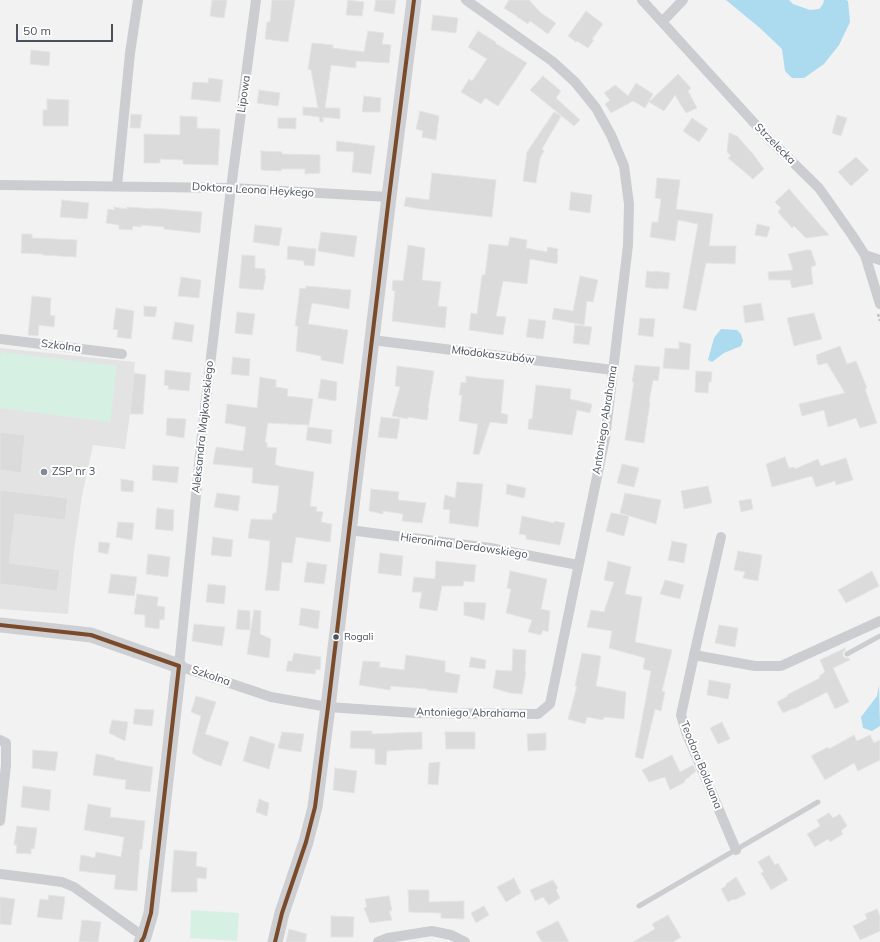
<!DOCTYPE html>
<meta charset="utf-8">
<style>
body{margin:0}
#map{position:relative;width:880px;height:942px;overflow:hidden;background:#f2f2f2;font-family:Mulish,sans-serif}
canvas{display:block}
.scale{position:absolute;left:16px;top:24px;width:97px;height:18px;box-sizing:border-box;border:2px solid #49525f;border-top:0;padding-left:5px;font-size:12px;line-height:14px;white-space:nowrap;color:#49525f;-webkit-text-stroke:3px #fff;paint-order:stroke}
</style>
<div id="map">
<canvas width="880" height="942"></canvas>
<div class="scale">50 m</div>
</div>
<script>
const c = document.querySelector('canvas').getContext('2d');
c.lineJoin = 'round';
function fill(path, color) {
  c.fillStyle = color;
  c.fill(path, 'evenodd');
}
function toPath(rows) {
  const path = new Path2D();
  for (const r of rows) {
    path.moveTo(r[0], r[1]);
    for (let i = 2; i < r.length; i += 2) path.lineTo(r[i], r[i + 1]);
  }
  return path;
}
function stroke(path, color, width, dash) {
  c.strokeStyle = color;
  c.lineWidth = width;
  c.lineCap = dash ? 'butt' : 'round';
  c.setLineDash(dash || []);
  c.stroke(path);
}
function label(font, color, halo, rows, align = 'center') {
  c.font = font + ' Mulish,sans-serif';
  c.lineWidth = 4;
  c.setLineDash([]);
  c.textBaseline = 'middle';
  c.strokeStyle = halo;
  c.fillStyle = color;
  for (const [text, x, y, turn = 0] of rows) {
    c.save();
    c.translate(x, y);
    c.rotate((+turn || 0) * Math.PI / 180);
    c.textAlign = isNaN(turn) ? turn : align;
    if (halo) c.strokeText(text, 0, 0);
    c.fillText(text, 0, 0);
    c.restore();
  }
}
const education = toPath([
 [0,348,135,362,130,414,125,449,93,445,82,496,74,550,68,614,0,609]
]);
const green = toPath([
 [1,352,117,366,110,422,0,408,0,359],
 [191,910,239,913,237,941,190,938]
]);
const water = toPath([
 [726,0,789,0,793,4,810,10,819,9,823,4,824,0,846,0,848,1,850,22,839,45,824,64,804,78,792,78,785,71,782,49,760,28],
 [721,329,737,330,741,334,743,341,741,346,724,353,712,362,708,360,714,338],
 [879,685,880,726,872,731,863,728,861,717,877,696]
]);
const building = toPath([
 [212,0,227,0,224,18,210,16,212,0],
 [272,0,295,0,288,42,265,39,267,22,270,22,272,0],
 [348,0,364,2,362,16,346,15,348,0],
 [376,0,396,0,394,14,374,11,376,0],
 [509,0,529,0,541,13,556,23,548,34,530,21,528,24,516,16,517,16,504,8,509,0],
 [586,11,603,24,592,39,594,40,588,48,577,41,576,42,568,36,586,11],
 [433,15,458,18,456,33,431,30,433,15],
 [368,31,384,33,382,44,391,45,389,63,356,61,356,68,331,65,325,108,340,108,340,119,323,117,323,122,320,122,319,117,303,115,303,107,318,108,311,70,308,69,312,43,333,45,333,48,364,52,368,31],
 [478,31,496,42,495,43,527,63,498,106,485,98,481,104,461,92,469,79,472,81,487,59,468,47,478,31],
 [31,50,50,52,49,66,30,64,31,50],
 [678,74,691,88,688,91,697,108,686,113,675,95,664,111,649,102,678,74],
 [543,76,561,91,556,98,580,120,574,126,530,90,543,76],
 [209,78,223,80,220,102,191,99,193,82,208,83,209,78],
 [636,83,653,94,645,108,633,101,611,113,605,104,610,100,604,93,615,85,628,96,636,83],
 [259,90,280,93,278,106,257,103,259,90],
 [364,96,381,98,380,112,362,112,364,96],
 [47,99,69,100,68,126,43,126,43,110,47,110,47,99],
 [420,111,439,116,436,140,422,137,423,131,416,129,420,111],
 [554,112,561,116,542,149,544,151,540,158,536,183,523,181,527,152,554,112],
 [131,114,142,115,140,128,130,128,131,114],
 [837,115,847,118,841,136,832,133,837,115],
 [180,116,197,117,197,128,220,129,218,165,183,164,183,160,160,159,160,163,144,163,144,134,180,135,180,116],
 [278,118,296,118,296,129,278,128,278,118],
 [692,118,708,129,699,142,683,131,692,118],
 [729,133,737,136,753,154,764,169,753,179,728,158,731,156,727,152,729,133],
 [337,141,375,146,371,174,352,172,354,152,336,151,337,141],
 [261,151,282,152,282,154,320,155,320,173,305,174,305,169,281,169,281,171,261,170,261,151],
 [856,157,869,170,851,186,838,172,856,157],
 [432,173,496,180,492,217,420,209,404,206,406,197,429,200,432,173],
 [657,178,680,180,676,209,713,214,709,246,736,246,735,264,706,263,696,311,683,308,698,224,678,220,675,241,650,237,652,222,658,222,661,199,655,198,657,178],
 [789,189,803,205,829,235,806,238,794,226,792,228,778,212,781,208,775,202,789,189],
 [571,192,592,195,590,213,569,210,571,192],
 [62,200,89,203,87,219,60,217,62,200],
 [114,207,127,209,127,207,153,209,153,208,202,212,200,233,164,229,164,227,141,225,141,227,133,226,132,230,119,229,119,225,106,223,108,209,114,210,114,207],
 [757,224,770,227,767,237,755,235,757,224],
 [255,225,282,228,279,246,253,242,255,225],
 [321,232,357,236,354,257,318,251,321,232],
 [22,234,32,234,32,238,77,240,76,257,42,255,42,254,21,253,22,234],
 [510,237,527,240,526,248,547,252,548,247,558,249,557,254,558,255,557,264,530,259,527,284,503,281,496,316,506,317,503,335,469,330,471,313,477,314,482,275,485,275,489,244,508,246,510,237],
 [408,245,425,248,422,280,441,282,438,306,447,307,445,328,392,321,395,291,392,290,393,280,403,281,408,245],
 [288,246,316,249,314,266,304,265,304,261,287,259,288,246],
 [807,250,811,250,816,265,811,267,813,284,792,288,790,280,769,280,768,272,793,270,788,254,807,250],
 [242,255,255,256,255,268,265,269,265,276,266,276,263,290,239,288,242,255],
 [647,271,655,272,655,271,670,273,668,289,658,288,658,289,645,287,647,271],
 [580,276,598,280,593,302,587,301,584,325,552,319,554,308,573,311,580,276],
 [181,277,201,280,199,298,178,296,181,277],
 [306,286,351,290,349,309,312,303,308,324,348,330,343,364,321,360,321,356,296,351,298,326,295,326,300,288,306,289,306,286],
 [32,296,51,298,50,315,55,316,54,327,39,325,38,336,28,335,32,296],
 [761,303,764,320,745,323,743,306,761,303],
 [144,306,157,307,155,317,144,316,144,306],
 [116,308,134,311,131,339,117,337,118,330,113,329,116,308],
 [237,312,255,314,252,335,235,333,237,312],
 [814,313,822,339,794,346,787,318,814,313],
 [640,318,655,319,653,337,638,335,640,318],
 [529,319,546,321,543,339,526,337,529,319],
 [175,322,194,325,192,342,172,339,175,322],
 [575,325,592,327,589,345,573,343,575,325],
 [679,342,691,344,689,370,663,368,665,348,679,349,679,342],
 [840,346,847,364,856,361,867,388,865,389,877,423,860,428,856,418,828,427,824,410,802,416,799,404,845,393,827,363,818,365,816,355,840,346],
 [233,357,250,359,249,376,231,374,233,357],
 [635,365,660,367,658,381,653,380,649,402,650,402,644,443,625,440,634,382,632,382,635,365],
 [397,366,434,371,428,408,429,408,427,420,408,417,408,419,392,416,400,387,395,386,397,366],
 [165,370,191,373,189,391,168,389,169,386,164,385,165,370],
 [696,371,712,372,711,382,709,382,708,393,695,392,696,371],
 [134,373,146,375,143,414,130,414,134,373],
 [466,376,481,378,504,380,501,413,508,415,507,424,490,422,479,455,473,454,478,424,459,421,462,395,459,395,461,382,466,383,466,376],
 [260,377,276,380,276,387,288,389,287,396,313,399,309,425,268,423,265,442,267,443,267,447,277,448,275,465,278,465,278,466,314,472,310,506,317,507,316,511,323,512,321,522,332,524,330,542,296,537,292,563,282,562,279,591,265,590,268,567,270,541,248,538,251,519,272,520,273,513,276,513,279,486,252,483,253,468,213,464,216,447,243,451,246,427,225,423,227,404,257,408,260,377],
 [321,379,337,382,336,401,318,398,321,379],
 [536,385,571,389,570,399,592,404,590,413,577,410,572,435,528,429,529,419,532,419,536,385],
 [381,417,400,419,397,439,378,437,381,417],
 [167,418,186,419,184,438,166,435,167,418],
 [308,427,332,430,331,444,306,440,308,427],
 [0,432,25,435,21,473,0,470,0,432],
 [785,457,789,468,794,467,795,469,818,459,821,466,846,458,853,480,836,485,835,481,816,487,812,476,772,487,766,464,785,457],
 [622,464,639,468,634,487,617,483,622,464],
 [153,465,179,467,177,483,152,480,153,465],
 [121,479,134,481,133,492,121,491,121,479],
 [457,482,483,484,478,527,449,523,450,510,443,509,445,495,455,498,457,482],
 [507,484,526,488,524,498,506,494,507,484],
 [708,486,712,503,684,509,681,491,708,486],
 [371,489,399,492,398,500,426,503,422,523,402,521,403,514,383,511,383,514,369,511,371,489],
 [0,490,68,498,65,520,15,514,9,563,60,570,57,591,0,584,0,490],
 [217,493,240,496,238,511,214,507,217,493],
 [625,493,661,500,656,524,620,513,625,493],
 [751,499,753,509,741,512,739,501,751,499],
 [157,508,174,510,173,531,155,529,157,508],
 [611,513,629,516,624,536,606,531,611,513],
 [522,516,554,523,554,521,565,523,560,545,526,539,526,535,519,534,522,516],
 [118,522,134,523,132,540,116,537,118,522],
 [213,537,233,540,231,557,211,555,213,537],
 [672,541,687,544,684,563,668,560,672,541],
 [99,542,110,543,108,554,98,552,99,542],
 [738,551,762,555,758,581,743,578,745,572,734,570,738,551],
 [380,553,403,556,401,576,378,573,380,553],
 [148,554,170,557,168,577,146,574,148,554],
 [436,561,476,565,474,582,464,581,463,586,442,586,437,611,419,608,422,592,412,592,414,577,435,579,436,561],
 [608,561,631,567,625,594,642,597,635,642,672,650,662,691,665,692,661,711,655,709,643,759,635,757,651,671,643,669,645,658,609,648,612,631,587,627,591,610,604,612,614,582,604,580,608,561],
 [307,562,327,565,324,584,304,582,307,562],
 [510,571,547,579,541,609,550,611,548,632,543,630,541,635,528,632,532,620,506,613,511,589,507,588,510,571],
 [872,571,879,586,846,603,838,590,872,571],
 [111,574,137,577,134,596,108,593,111,574],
 [665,580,684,585,680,599,660,594,665,580],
 [208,584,226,586,224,604,206,602,208,584],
 [137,594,158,597,157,606,165,607,164,620,160,619,159,629,145,627,145,615,134,614,137,594],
 [464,602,486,603,484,620,464,615,464,602],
 [301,608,320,611,318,629,299,625,301,608],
 [238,610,250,611,250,630,236,629,238,610],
 [254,610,261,611,260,634,271,639,269,658,247,654,254,610],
 [194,624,225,627,222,646,192,641,194,624],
 [719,625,738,628,735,647,715,643,719,625],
 [845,648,846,650,843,652,843,656,845,658,849,658,850,660,833,668,849,702,835,709,827,692,794,709,794,708,783,713,777,702,788,696,787,695,820,678,819,676,825,672,820,660,845,648],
 [513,649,526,650,525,672,526,672,522,694,510,693,493,688,496,670,512,671,513,649],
 [294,653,321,657,320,670,316,669,315,674,286,671,288,661,292,661,294,653],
 [582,653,601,656,596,686,626,692,624,719,604,717,603,720,587,717,585,724,568,719,577,686,575,686,582,653],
 [406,655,445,661,445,672,460,675,457,693,427,690,428,689,391,686,390,690,359,685,363,661,380,662,379,667,404,670,406,655],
 [471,657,486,660,485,669,469,667,471,657],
 [709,680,731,684,728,699,707,695,709,680],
 [196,696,216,702,205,734,229,742,221,766,204,760,192,753,201,716,191,712,196,696],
 [135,709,154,710,152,726,133,724,135,709],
 [112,720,128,722,125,741,109,733,112,720],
 [722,722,730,739,718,744,710,728,722,722],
 [351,731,372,731,372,734,422,732,422,749,387,751,386,765,375,764,375,749,350,748,351,731],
 [282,732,304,734,301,752,278,748,282,732],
 [445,732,475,732,475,749,446,749,445,732],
 [546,733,546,750,528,751,527,734,546,733],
 [854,735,857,741,870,735,874,743,880,740,880,760,858,771,854,763,825,780,811,756,828,747,829,749,854,735],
 [250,736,275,744,269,769,243,761,250,736],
 [33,750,58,752,55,771,32,768,33,750],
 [96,754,115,758,115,760,153,767,150,792,125,789,126,780,93,775,96,754],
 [672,755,680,772,693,765,696,771,684,781,685,782,670,790,665,777,649,782,642,770,672,755],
 [440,762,438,785,428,784,429,763,440,762],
 [335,768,357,771,354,793,333,790,335,768],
 [23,786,51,790,49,811,21,807,23,786],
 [259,799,269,803,267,816,256,812,259,799],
 [88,804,111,808,110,817,145,821,142,849,140,849,137,891,114,889,116,875,79,871,81,855,95,858,96,852,121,857,124,837,84,830,88,804],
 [829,813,833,818,840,814,847,826,841,831,843,834,830,842,828,839,815,847,807,834,820,826,817,820,829,813],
 [17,826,37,828,34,849,31,849,31,854,16,853,17,845,14,845,17,826],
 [174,850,197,852,196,866,207,868,206,879,197,878,197,892,171,892,174,850],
 [769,855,775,865,778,863,788,880,771,890,761,873,764,872,758,862,769,855],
 [736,877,746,894,735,900,734,899,728,902,721,889,726,886,726,884,736,877],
 [514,878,521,893,506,902,497,887,514,878],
 [553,880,558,888,556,890,560,898,549,905,543,897,535,901,530,890,553,880],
 [408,890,429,890,429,902,464,901,464,919,441,918,441,913,409,912,408,890],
 [49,895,65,897,62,920,37,917,40,899,48,900,49,895],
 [389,896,392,911,389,911,392,920,370,923,364,908,367,907,365,899,389,896],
 [0,897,15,899,11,925,0,924,0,897],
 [484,906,489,915,476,923,471,913,484,906],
 [877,909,880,916,880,931,860,940,853,926,867,919,865,914,877,909],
 [668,915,681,937,673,942,633,942,655,929,652,924,668,915],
 [331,916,354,917,353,937,331,937,331,916],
 [82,920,101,922,98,942,79,942,82,920],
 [558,921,569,942,542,942,536,932,558,921],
 [289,929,307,934,305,942,286,942,289,929]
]);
const path = toPath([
 [878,314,880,321]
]);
const lane = toPath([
 [847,654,880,636],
 [639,906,818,802]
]);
const street = toPath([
 [256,0,231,188,203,425,179,666,271,697,328,707,416,713,538,714,550,704,605,438,628,245,629,204,624,166,611,135,596,108,575,82,552,61,466,0],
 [642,0,766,136,819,188,852,235,865,255,880,304],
 [662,22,683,0],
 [0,185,231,188,389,197],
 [117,186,130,53,138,0],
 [865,255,880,260],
 [0,339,122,354],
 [372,340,613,370],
 [349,530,490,548,578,565],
 [721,537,694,655,681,715,686,732,736,850],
 [694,655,755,666,781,666,880,621],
 [0,740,6,743,6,765,0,821],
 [0,874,40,879,62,882,74,887,144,937],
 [378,942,388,938,432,931,451,935,465,942]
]);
const secondary = toPath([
 [0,625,91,635,179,666,151,913,144,937,141,942],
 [275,942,282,913,306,842,315,807,328,707,389,197,414,0]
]);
const bus1 = toPath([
 [0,625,91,635,179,666],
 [141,942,144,937,151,913,179,666],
 [275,942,282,913,306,842,315,807,328,707,389,197,414,0]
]);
const markers = [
 [44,472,4,"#848a92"],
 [336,637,3.5,"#49525f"]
];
const busNames = [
 ["Rogali",344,637]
];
const streetNames = [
 ["Lipowa",244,94,-82],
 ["Strzelecka",775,144,45],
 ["Doktora Leona Heykego",253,190,3],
 ["Szkolna",61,346,7],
 ["Młodokaszubów",493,355,7],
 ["Antoniego Abrahama",605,420,-81],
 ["Aleksandra Majkowskiego",203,427,-84],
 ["Hieronima Derdowskiego",464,546,8],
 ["Szkolna",211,676,19],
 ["Antoniego Abrahama",471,713,1],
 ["Teodora Bolduana",701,765,68]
];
const poiNames = [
 ["ZSP nr 3",52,472]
];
fill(education, '#e4e3e4');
fill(green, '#d6f1e4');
fill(water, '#acdaee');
fill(building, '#dbdbdc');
stroke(building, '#e3e4e5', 1);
stroke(path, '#bac5c3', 2.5, [3, 2]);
stroke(lane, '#cccdd0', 5);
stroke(street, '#cccdd0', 10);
stroke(secondary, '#cdcfd3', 15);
stroke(bus1, '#7a4b2a', 4);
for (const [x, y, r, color] of markers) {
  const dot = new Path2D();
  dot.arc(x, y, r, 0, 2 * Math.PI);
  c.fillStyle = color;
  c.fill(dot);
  stroke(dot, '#fff', 1.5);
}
label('10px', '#49525f', '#fff', busNames, 'left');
label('11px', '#49525f', '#fff', streetNames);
label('11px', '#49525f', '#fff', poiNames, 'left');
</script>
